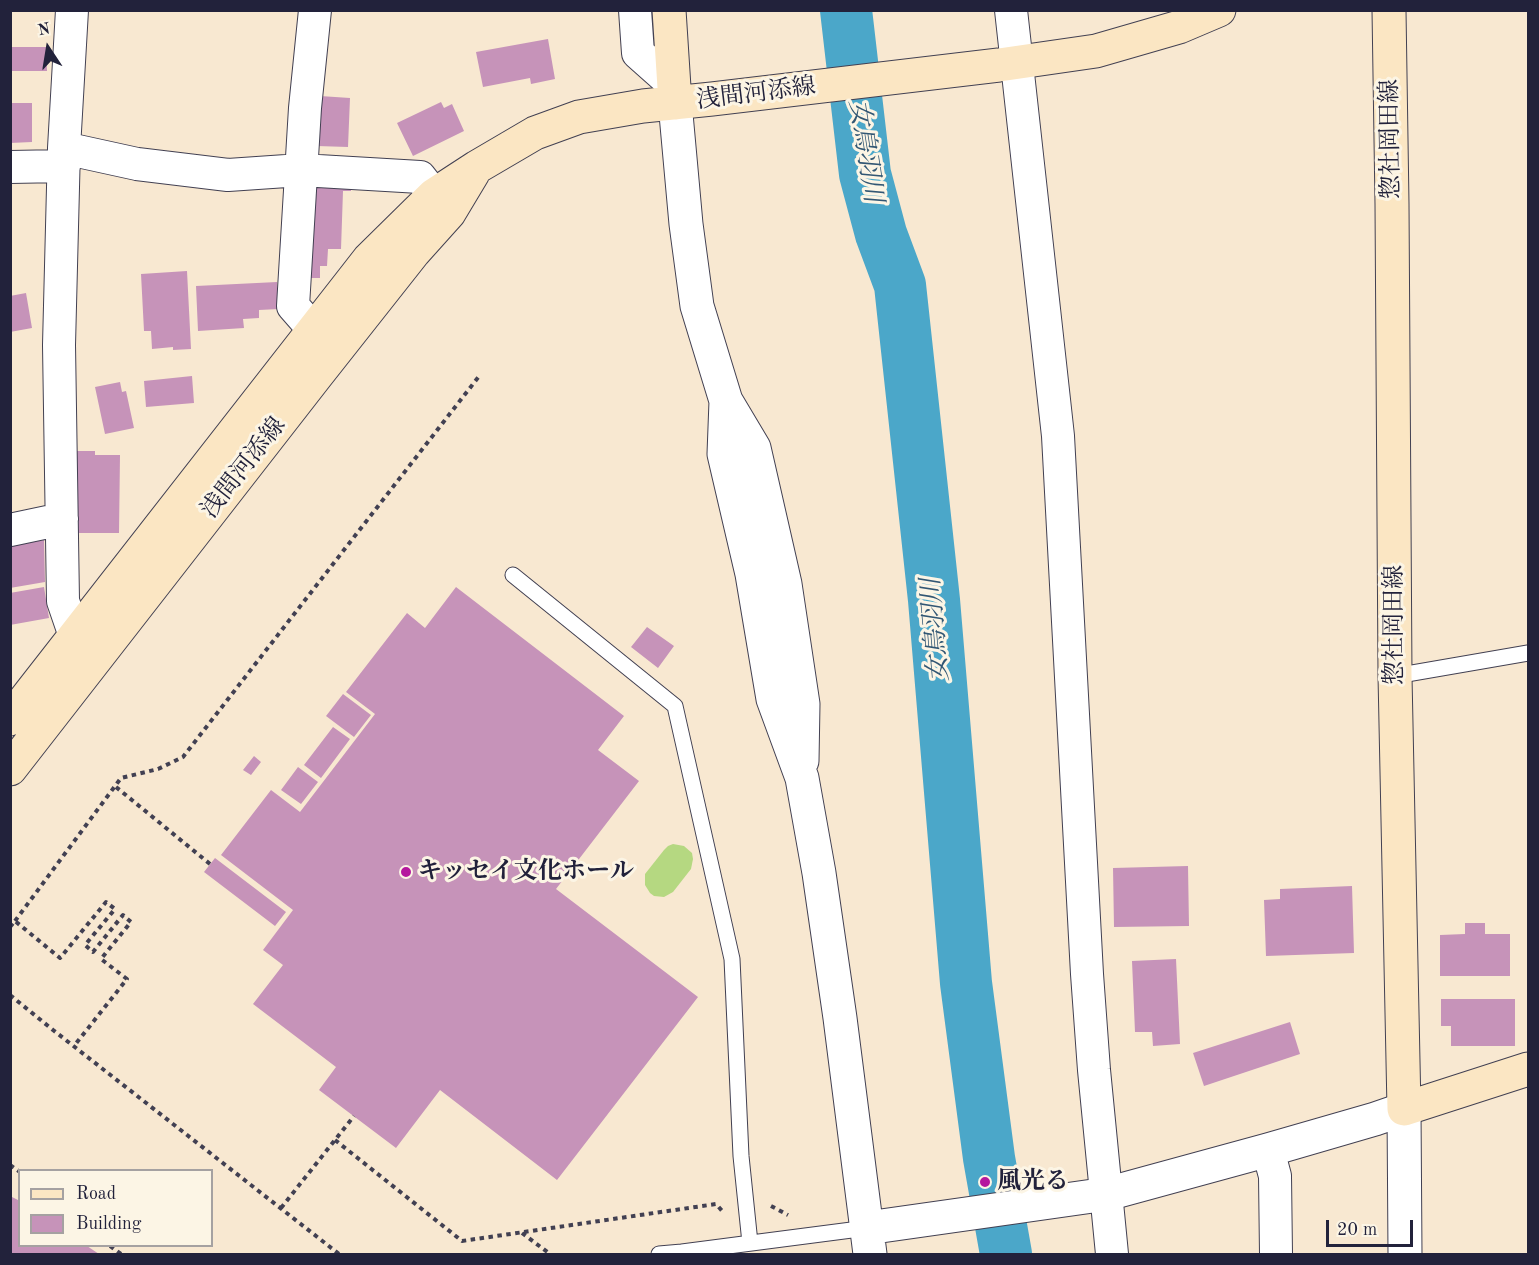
<!DOCTYPE html>
<meta charset="utf-8">
<style>
body{margin:0}
#map{position:relative;width:1539px;height:1265px;overflow:hidden;background:#f8e8d1;font-family:"Old Standard TT",serif}
canvas{display:block}
.frame{position:absolute;inset:0;border:12px solid #22223b;pointer-events:none}
.legend{position:absolute;left:18px;top:1169px;width:195px;height:78px;box-sizing:border-box;background:#fcf5e5;border:2px solid #a5a1a1;margin:0;padding:8px 10px;list-style:none;font-size:18px;color:#22223b}
.legend li{display:flex;align-items:center;gap:12px;height:30px}
.legend b{width:30px;border:2px solid #a5a1a1}
.north{position:absolute;left:18px;top:18px;width:60px;height:60px;-webkit-text-stroke:4px #fcf5e5;paint-order:stroke;rotate:348deg;font-size:16px;font-weight:700;line-height:24px;text-align:center;color:#22223b}
.north::after{content:'';display:block;margin:auto;width:21px;height:27px;background:#22223b;clip-path:polygon(50% 0,100% 100%,50% 72%,0 100%)}
.scale{position:absolute;left:1326px;top:1220px;width:87px;height:27px;box-sizing:border-box;border:3px solid #22223b;border-top:0;padding-left:8px;font-size:18px;line-height:21px;white-space:nowrap;color:#22223b;-webkit-text-stroke:4px #fcf5e5;paint-order:stroke}
</style>
<div id="map">
<canvas width="1539" height="1265"></canvas>
<div class="frame"></div>
<ul class="legend">
<li><b style="height:8px;background:#fbe6c3"></b>Road</li>
<li><b style="height:16px;background:#c693b9"></b>Building</li>
</ul>
<div class="north">N</div>
<div class="scale">20 m</div>
</div>
<script>
const c = document.querySelector('canvas').getContext('2d');
c.lineJoin = 'round';
function fill(path, color) {
  c.fillStyle = color;
  c.fill(path, 'evenodd');
}
function toPath(rows) {
  const path = new Path2D();
  for (const r of rows) {
    path.moveTo(r[0], r[1]);
    for (let i = 2; i < r.length; i += 2) path.lineTo(r[i], r[i + 1]);
  }
  return path;
}
function stroke(path, color, width, dash) {
  c.strokeStyle = color;
  c.lineWidth = width;
  c.lineCap = dash ? 'butt' : 'round';
  c.setLineDash(dash || []);
  c.stroke(path);
}
function label(font, color, halo, rows, align = 'center') {
  c.font = font + ' "Old Standard TT","Noto Serif JP",serif';
  c.lineWidth = 6;
  c.setLineDash([]);
  c.textBaseline = 'middle';
  c.strokeStyle = halo;
  c.fillStyle = color;
  for (const [text, x, y, turn = 0] of rows) {
    c.save();
    c.translate(x, y);
    c.rotate((+turn || 0) * Math.PI / 180);
    c.textAlign = isNaN(turn) ? turn : align;
    if (halo) c.strokeText(text, 0, 0);
    c.fillText(text, 0, 0);
    c.restore();
  }
}
const green = toPath([
 [673,844,684,846,692,853,693,859,691,869,673,892,664,897,654,896,650,893,645,885,645,874,664,850,668,846]
]);
const river = toPath([
 [846,10,865,174,881,234,900,285,934,600,966,983,989,1158,1006,1254]
]);
const building = toPath([
 [548,39,555,79,531,84,530,78,483,87,476,52],
 [10,47,46,47,47,71,10,71],
 [320,96,350,98,348,147,317,146],
 [441,102,444,108,452,104,464,131,413,156,397,123],
 [10,103,32,103,32,142,10,143],
 [313,183,351,185,351,191,343,191,341,249,328,249,327,266,320,266,320,278,309,278],
 [187,271,191,349,173,350,173,347,152,349,151,331,144,331,141,274],
 [277,282,279,309,259,310,259,318,243,319,244,328,198,331,196,286],
 [26,293,32,328,10,332,10,296],
 [192,376,194,403,146,407,144,381],
 [120,382,122,392,126,391,134,428,105,434,95,387],
 [72,451,95,451,95,455,120,455,119,533,72,533],
 [44,540,45,582,10,588,10,546],
 [44,587,49,618,10,625,10,593],
 [456,587,624,716,598,750,639,781,556,889,698,997,557,1180,440,1090,396,1148,319,1090,336,1067,253,1004,283,965,263,950,293,910,221,855,271,790,300,812,375,714,346,692,407,613,425,628],
 [647,627,674,646,658,668,631,647],
 [343,694,371,715,354,737,326,716],
 [333,727,350,739,321,778,304,765],
 [254,756,261,762,251,775,243,770],
 [298,767,318,782,301,804,281,790],
 [215,858,286,912,275,926,204,872],
 [1188,866,1189,926,1114,927,1113,868],
 [1352,886,1354,953,1266,956,1264,900,1280,899,1280,889],
 [1465,923,1485,923,1485,934,1510,934,1510,976,1440,976,1440,935,1465,934],
 [1176,959,1180,1044,1153,1046,1152,1032,1135,1032,1132,961],
 [1441,999,1515,999,1515,1046,1451,1046,1451,1026,1441,1026],
 [1290,1022,1300,1054,1204,1086,1193,1053],
 [10,1196,20,1201,20,1246,87,1246,99,1254,10,1254]
]);
const path = toPath([
 [116,787,210,864],
 [15,921,121,778,158,769,183,757,480,375],
 [10,927,15,921,60,958,106,902,115,909,85,945,93,952,123,915,131,922,101,959,127,979,74,1046],
 [10,995,53,1030,339,1254],
 [335,1140,462,1241,716,1204,723,1212],
 [10,1165,20,1172],
 [771,1206,788,1215],
 [281,1208,354,1116],
 [522,1233,550,1254],
 [110,1246,121,1254]
]);
const service = toPath([
 [513,575,675,706,732,959,741,1156,750,1243],
 [1395,676,1528,653],
 [659,1254,682,1252],
 [679,1254,682,1252,867,1228]
]);
const minor = toPath([
 [72,10,64,148,59,345,63,601,75,636],
 [635,10,638,53,674,85],
 [1011,10,1058,436,1087,974,1094,1070,1112,1254],
 [64,148,137,164,228,175,301,170,420,177,434,195],
 [10,167,64,166],
 [314,330,293,306,305,108,315,10],
 [10,530,62,519],
 [1268,1150,1275,1176,1276,1254]
]);
const tertiary = toPath([
 [675,103,686,224,697,306,726,401,754,448,785,584,803,704,802,761],
 [726,401,724,454,752,574,773,699,802,778,819,873,840,1018,870,1254],
 [867,1228,1107,1194,1268,1150,1375,1119,1404,1109,1405,1254]
]);
const secondary = toPath([
 [669,10,675,103],
 [1389,10,1392,204,1395,676,1404,1109,1528,1069],
 [10,719,369,259,434,195,477,167,535,133,579,117,643,106,712,99,999,65,1096,51,1179,27,1219,10],
 [10,769,316,376,414,252,449,213,473,173]
]);
const markers = [
 [406,872,6,"#b5179e"],
 [985,1182,6,"#b5179e"]
];
const streetNames = [
 ["浅間河添線",756,94,-7],
 ["惣社岡田線",1391,139,-91],
 ["浅間河添線",244,468,-52],
 ["惣社岡田線",1395,625,-90]
];
const poiNames = [
 ["キッセイ文化ホール",418,872],
 ["風光る",997,1182]
];
const waterNames = [
 ["女鳥羽川",865,151,81],
 ["女鳥羽川",936,630,-95]
];
fill(green, '#b5d881');
stroke(river, '#4ba7c9', 52);
fill(building, '#c693b9');
stroke(service, '#424052', 17);
stroke(minor, '#424052', 34);
stroke(tertiary, '#424052', 35);
stroke(secondary, '#424052', 35);
stroke(path, '#424052', 4, [4.5, 4.5]);
stroke(service, '#fff', 15);
stroke(minor, '#fff', 32);
stroke(tertiary, '#fff', 33);
stroke(secondary, '#fbe6c3', 33);
for (const [x, y, r, color] of markers) {
  const dot = new Path2D();
  dot.arc(x, y, r, 0, 2 * Math.PI);
  c.fillStyle = color;
  c.fill(dot);
  stroke(dot, '#fcf5e5', 2);
}
label('24px', '#22223b', '#fcf5e5', streetNames);
label('bold 24px', '#22223b', '#fcf5e5', poiNames, 'left');
label('italic 26px', '#325774', '#fcf5e5', waterNames);
</script>
